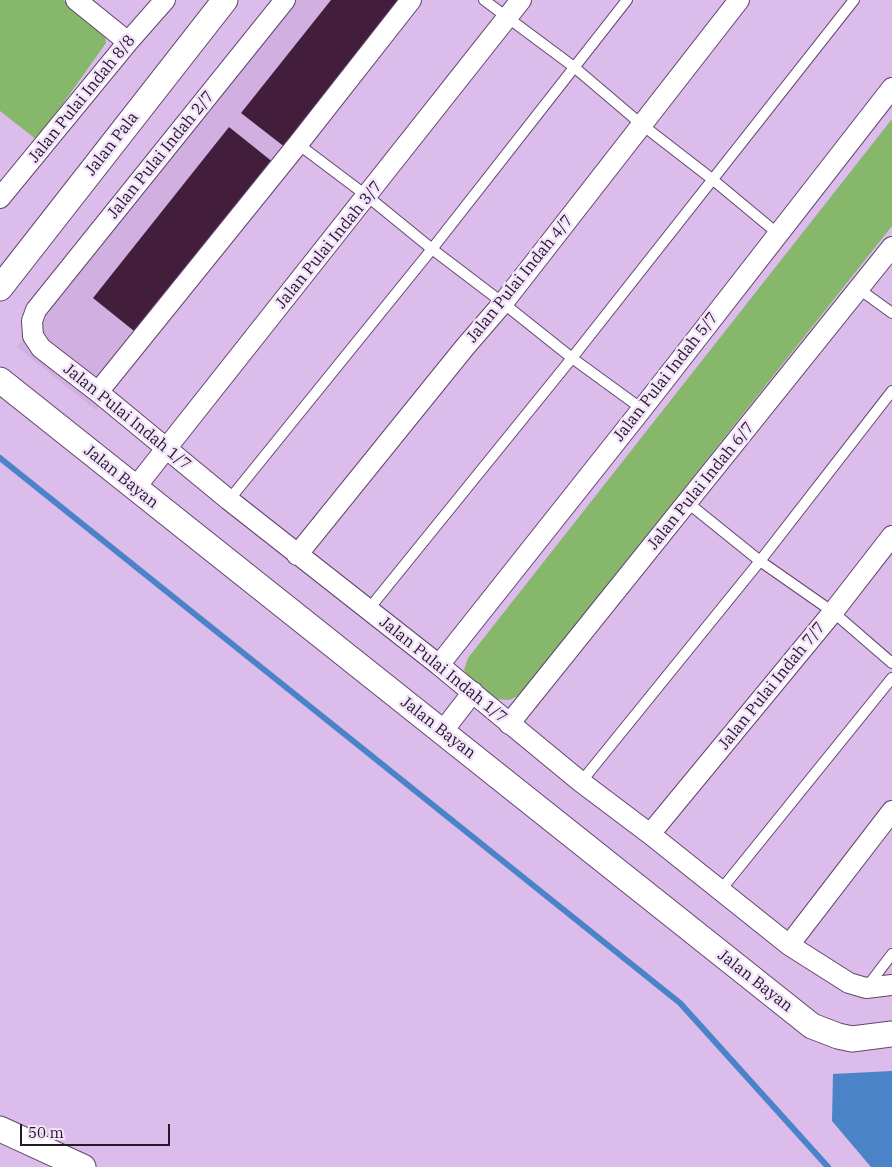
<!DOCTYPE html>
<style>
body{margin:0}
#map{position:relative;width:892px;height:1167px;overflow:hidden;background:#dbbcea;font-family:"IBM Plex Serif",serif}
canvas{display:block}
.scale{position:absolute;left:20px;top:1124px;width:150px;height:22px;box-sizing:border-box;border:2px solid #241829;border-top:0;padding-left:6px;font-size:15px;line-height:18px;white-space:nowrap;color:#241829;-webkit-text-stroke:4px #f4e4fb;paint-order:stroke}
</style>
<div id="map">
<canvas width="892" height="1167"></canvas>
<div class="scale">50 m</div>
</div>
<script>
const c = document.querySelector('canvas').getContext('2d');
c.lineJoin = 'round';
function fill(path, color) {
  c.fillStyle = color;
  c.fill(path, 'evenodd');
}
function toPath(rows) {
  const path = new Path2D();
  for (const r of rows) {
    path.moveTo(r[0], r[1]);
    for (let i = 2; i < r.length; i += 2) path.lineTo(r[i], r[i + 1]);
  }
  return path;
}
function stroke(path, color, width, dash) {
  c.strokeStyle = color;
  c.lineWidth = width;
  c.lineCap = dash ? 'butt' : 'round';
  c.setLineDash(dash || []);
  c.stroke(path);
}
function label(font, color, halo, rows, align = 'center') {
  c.font = font + ' "IBM Plex Serif",serif';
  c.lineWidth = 5;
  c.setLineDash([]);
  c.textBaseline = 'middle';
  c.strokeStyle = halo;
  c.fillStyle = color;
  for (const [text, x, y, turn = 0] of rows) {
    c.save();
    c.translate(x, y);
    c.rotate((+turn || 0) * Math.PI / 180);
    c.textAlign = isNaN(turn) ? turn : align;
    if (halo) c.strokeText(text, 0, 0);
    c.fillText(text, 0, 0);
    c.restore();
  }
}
const built = toPath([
 [292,0,421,0,96,410,17,347]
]);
const green = toPath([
 [0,0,63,0,101,30,105,36,106,43,37,140,0,111],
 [892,119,892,226,520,695,509,700,496,699,470,680,464,670,468,658]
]);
const water = toPath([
 [892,1071,892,1167,871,1167,832,1121,833,1074]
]);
const stream = toPath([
 [0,458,680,1003,828,1167]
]);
const building = toPath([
 [331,0,403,0,286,148,241,113],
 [229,127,274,163,139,335,93,298]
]);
const service = toPath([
 [484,0,574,67,641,124,712,179,777,233],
 [298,144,367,196,432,249,503,303,572,358,642,409],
 [859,289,892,313],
 [229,500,432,249,627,0],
 [688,503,760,561,833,612,892,663],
 [368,610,572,358,854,0],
 [581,782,760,561,892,391],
 [720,891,892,678],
 [867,987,892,954]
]);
const minor = toPath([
 [76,0,128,42],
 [285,0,36,310,32,321,33,336,41,348,98,392,229,500,439,665,581,782,650,834,789,945,849,983,866,988,892,985],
 [0,198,128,42,165,0],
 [98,392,298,144,411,0],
 [135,488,521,0],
 [297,555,465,347,503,303,739,0],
 [439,665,642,409,892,88],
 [509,724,892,247],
 [442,732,473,692],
 [650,834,833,612,892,536],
 [789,945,892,811]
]);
const tertiary = toPath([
 [0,288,225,0],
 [0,380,812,1026,838,1036,852,1039,892,1034],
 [0,1129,83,1167]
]);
const streetNames = [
 ["Jalan Pulai Indah 8/8",82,99,-51],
 ["Jalan Pala",112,144,-52],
 ["Jalan Pulai Indah 2/7",161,155,-51],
 ["Jalan Pulai Indah 3/7",329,245,-51],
 ["Jalan Pulai Indah 4/7",520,279,-51],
 ["Jalan Pulai Indah 5/7",666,377,-52],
 ["Jalan Pulai Indah 1/7",127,417,39],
 ["Jalan Bayan",121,477,39],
 ["Jalan Pulai Indah 6/7",701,486,-51],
 ["Jalan Pulai Indah 1/7",443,670,39],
 ["Jalan Pulai Indah 7/7",772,686,-51],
 ["Jalan Bayan",438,728,38],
 ["Jalan Bayan",755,981,38]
];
fill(built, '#d1afe1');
fill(green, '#87b76b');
fill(water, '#4b83c9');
stroke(stream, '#4b83c9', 6);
fill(building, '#431e3c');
stroke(service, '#61466d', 12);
stroke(minor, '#61466d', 22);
stroke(tertiary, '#61466d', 27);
stroke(service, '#fff', 10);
stroke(minor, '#fff', 20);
stroke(tertiary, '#fff', 25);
label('16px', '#241829', '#f4e4fb', streetNames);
</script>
